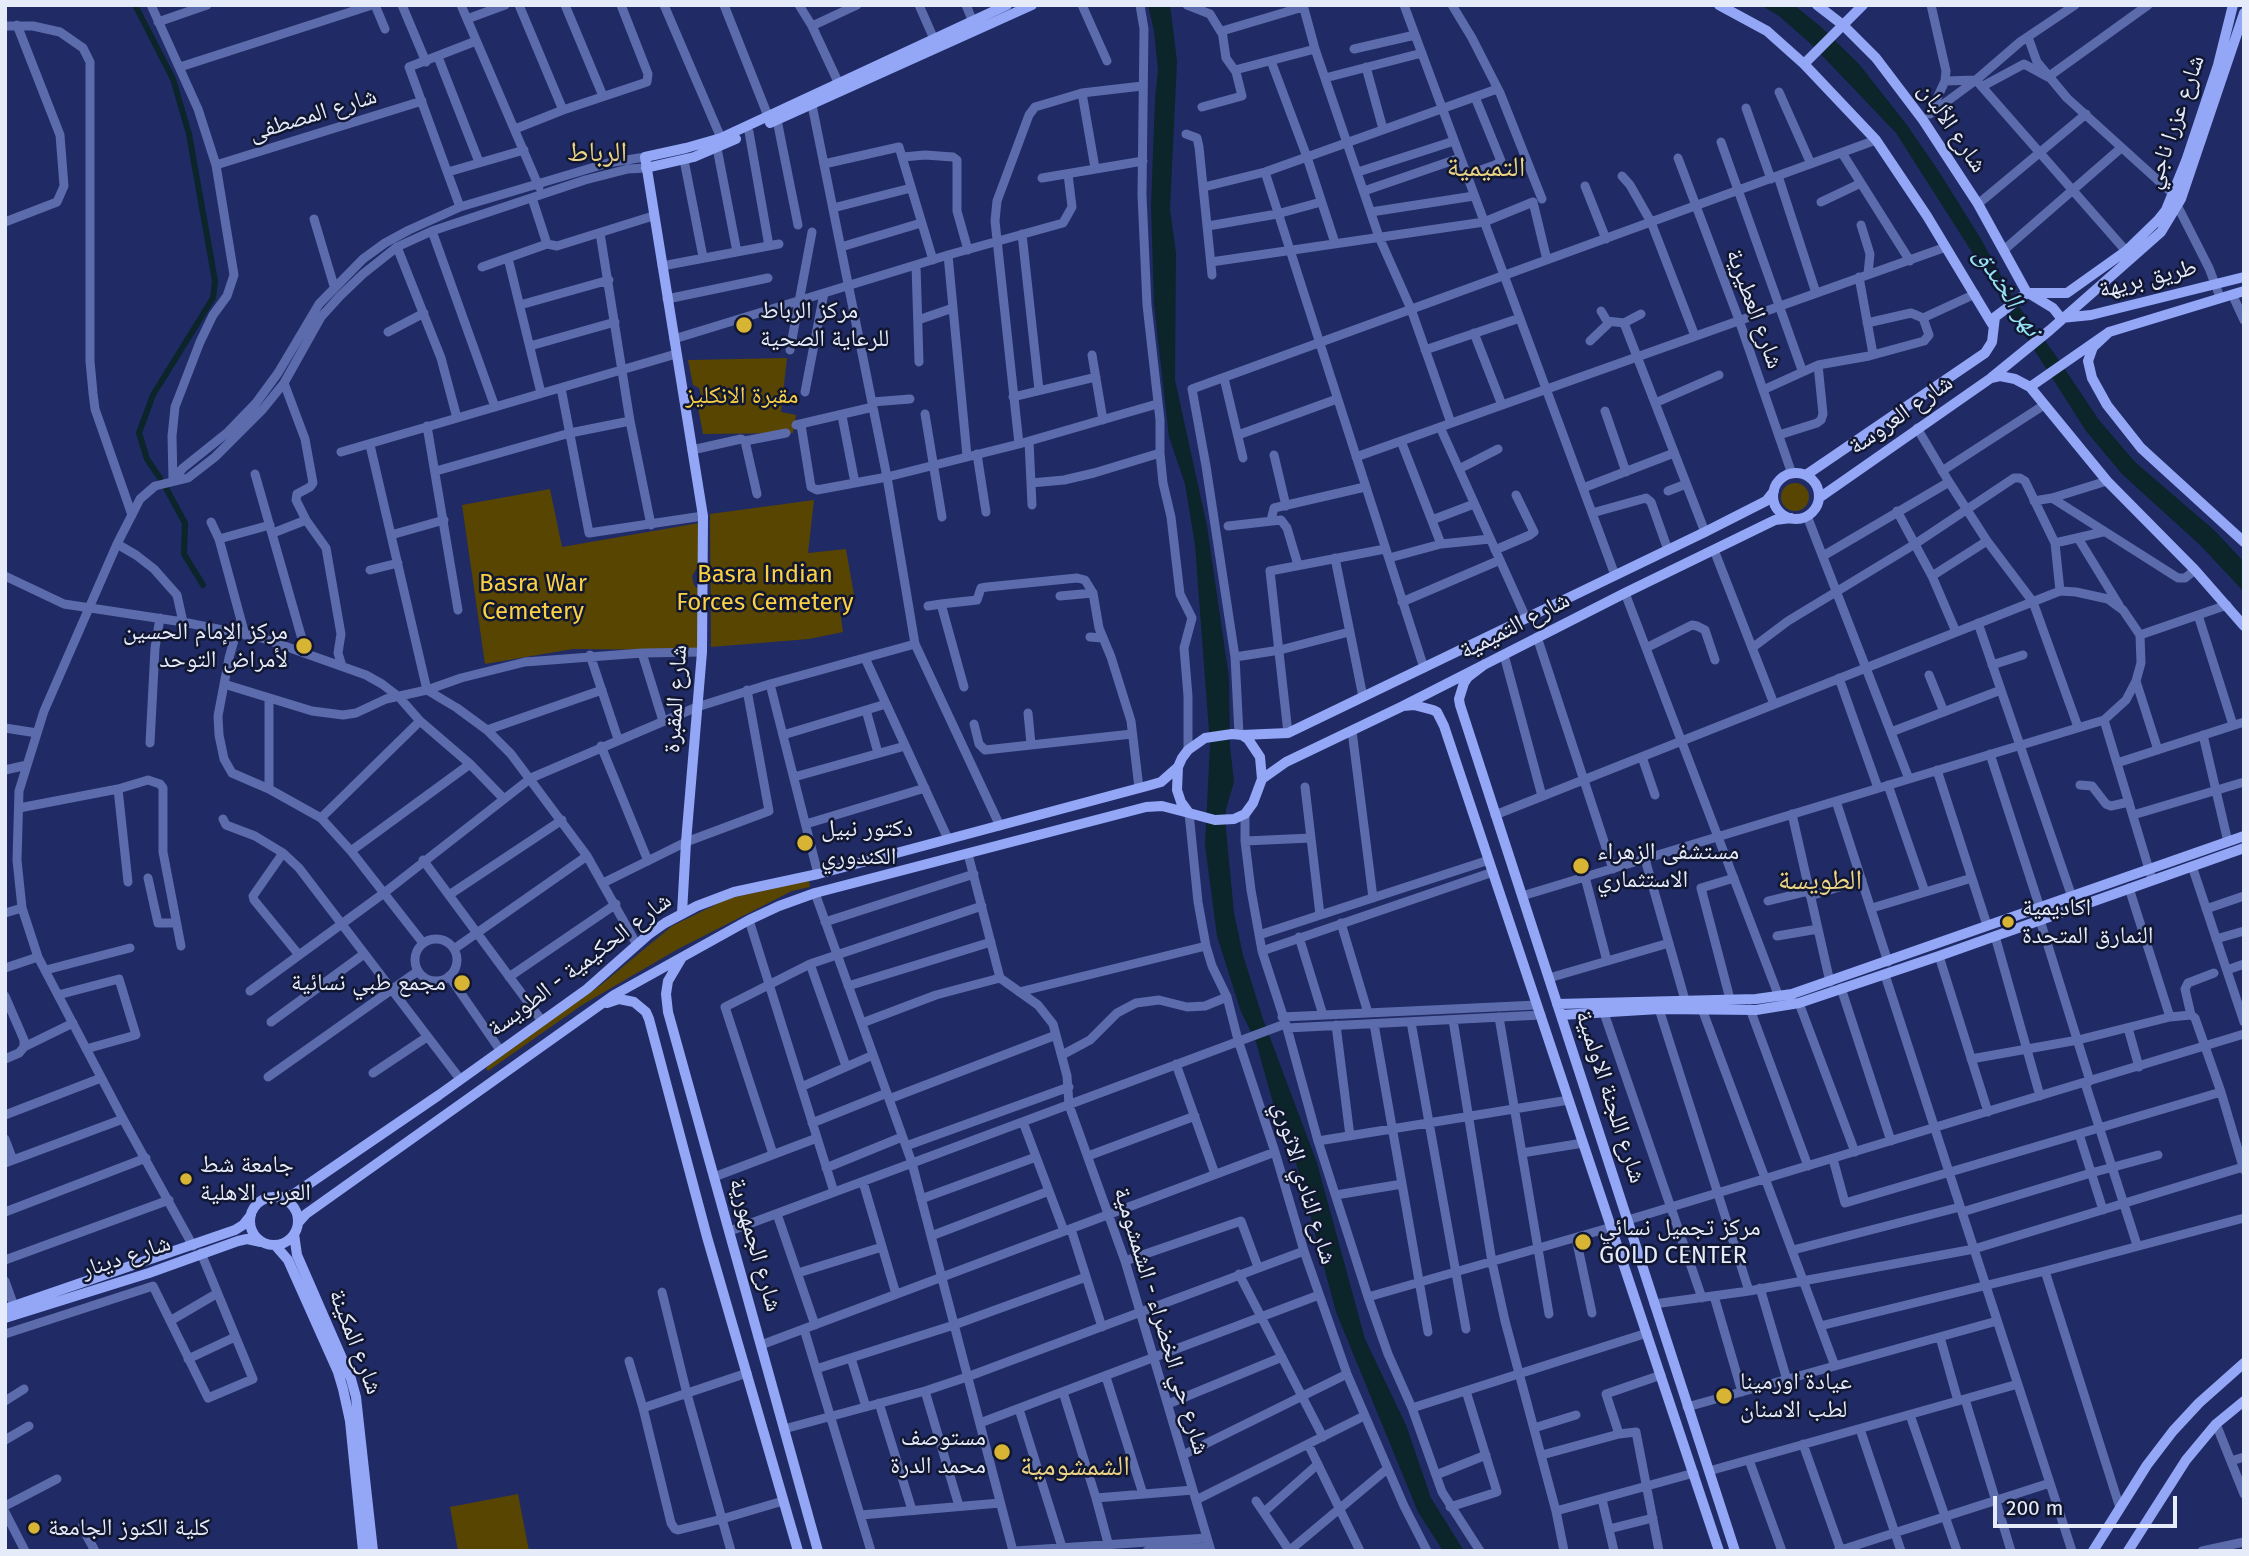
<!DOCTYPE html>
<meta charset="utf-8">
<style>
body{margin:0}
#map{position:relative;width:2249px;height:1556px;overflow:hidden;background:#202a65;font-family:"Fira Sans",sans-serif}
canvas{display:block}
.frame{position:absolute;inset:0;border:7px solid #e6ebfa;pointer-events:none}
.scale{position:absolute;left:1993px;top:1496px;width:184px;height:32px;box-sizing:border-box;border:4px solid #e6ebfa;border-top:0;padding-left:9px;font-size:21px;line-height:24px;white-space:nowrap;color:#e6ebfa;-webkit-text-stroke:5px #111731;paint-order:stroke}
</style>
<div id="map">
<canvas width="2249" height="1556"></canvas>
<div class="frame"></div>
<div class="scale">200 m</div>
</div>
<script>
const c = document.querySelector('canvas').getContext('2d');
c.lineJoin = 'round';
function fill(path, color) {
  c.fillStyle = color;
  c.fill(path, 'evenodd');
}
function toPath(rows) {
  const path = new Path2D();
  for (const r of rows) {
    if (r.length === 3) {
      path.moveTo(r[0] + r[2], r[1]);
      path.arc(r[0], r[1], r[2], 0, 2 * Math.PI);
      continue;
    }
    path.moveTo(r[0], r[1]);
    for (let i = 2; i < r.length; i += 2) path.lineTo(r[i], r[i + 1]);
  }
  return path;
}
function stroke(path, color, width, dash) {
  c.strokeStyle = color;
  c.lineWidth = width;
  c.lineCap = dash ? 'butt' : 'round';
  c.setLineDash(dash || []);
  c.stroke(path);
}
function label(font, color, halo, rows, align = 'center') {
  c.font = font + ' "Fira Sans","Noto Naskh Arabic",sans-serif';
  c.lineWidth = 5;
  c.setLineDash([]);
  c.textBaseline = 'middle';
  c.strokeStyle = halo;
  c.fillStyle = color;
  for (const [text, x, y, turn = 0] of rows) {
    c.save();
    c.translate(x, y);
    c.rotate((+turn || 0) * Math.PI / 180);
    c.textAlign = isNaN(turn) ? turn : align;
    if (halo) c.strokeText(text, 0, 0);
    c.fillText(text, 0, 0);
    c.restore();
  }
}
const green = toPath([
 [787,358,781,412,796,415,793,433,703,434,698,407,702,398,699,388,693,385,688,360],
 [1795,497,14],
 [550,489,562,547,699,523,699,565,692,576,694,585,700,591,698,650,573,649,485,664,462,505],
 [814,500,808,553,846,549,855,601,839,604,843,632,809,639,711,647,710,514],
 [809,880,810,887,792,891,678,949,582,1005,488,1071,486,1069,490,1063,602,984,672,926,727,899],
 [518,1494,529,1551,458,1551,450,1507]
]);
const water = toPath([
 [1148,5,1170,5,1177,61,1170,209,1176,253,1175,380,1207,526,1229,678,1230,746,1234,782,1226,809,1226,829,1234,913,1243,955,1263,1019,1317,1163,1365,1339,1406,1425,1431,1498,1464,1551,1443,1551,1418,1512,1336,1312,1296,1163,1280,1128,1256,1042,1241,1012,1217,936,1205,845,1210,745,1195,545,1185,484,1169,437,1154,304,1151,206,1155,99,1158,70,1154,31],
 [1761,5,1794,5,1820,26,1859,64,1907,125,1938,170,1981,239,2016,303,2054,353,2099,420,2135,462,2214,530,2244,562,2244,592,2201,546,2122,474,2086,431,1896,133,1812,45,1779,16]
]);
const canal = toPath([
 [135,5,173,79,189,134,215,281,213,298,153,395,139,433,147,459,160,478],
 [166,488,185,523,184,554,203,585]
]);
const minor = toPath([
 [151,5,198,109,216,165,234,275,227,296,213,315,200,342,175,407,172,436,173,480],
 [375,5,385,29],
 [402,5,426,62],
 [461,5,539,187],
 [519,5,563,110],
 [565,5,603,96],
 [664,5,721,138],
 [724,5,768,116],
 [799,5,812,26,839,84],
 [919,5,934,39],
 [966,5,973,22],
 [1082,5,1107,61],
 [1140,5,1144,29,1142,195,1147,305,1160,420,1160,453,1163,483,1171,517,1180,594,1192,618,1184,648,1188,696,1188,750],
 [1187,5,1210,14,1221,32],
 [1303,5,1315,49,1379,237,1411,309,1451,423],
 [1404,5,1615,575],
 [1452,5,1472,38,1500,93,1542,199],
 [1931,5,1946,71,1945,81,1931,111],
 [467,19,505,5],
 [158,22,207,5],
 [5,26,33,26,60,32,83,48,90,62,90,361,93,393,95,409,132,515],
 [812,26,857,5],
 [2028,37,2037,62,2067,98,2173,194],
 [1354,49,1415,35],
 [438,57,479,162],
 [1271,61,1307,157,1335,243],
 [180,67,372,5],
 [1366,67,1383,129],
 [1235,70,1315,49],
 [1325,78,1422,53],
 [1945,81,1976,80,2020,42,2075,5],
 [1983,86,2024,64,2048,77,2148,5],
 [1779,92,1811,164],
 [1082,93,1095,168],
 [812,105,887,477,915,644,1000,826],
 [1202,107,1242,96,1236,72,1226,58,1222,31,1303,7],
 [1746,108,1771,179],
 [1930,114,1976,80,2126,251],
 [777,120,798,225],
 [515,129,563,110,647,82,648,74,621,5],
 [749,132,769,246],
 [1186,134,1197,138,1199,147,1212,275],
 [1721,142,1802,370],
 [717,148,737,252],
 [1842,153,1910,261],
 [903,157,925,155,953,157,957,160,957,211,968,250],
 [1678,158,1739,320,1792,474],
 [684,160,703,257],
 [824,164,899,147,933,260],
 [216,165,422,101],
 [448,172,524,150],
 [1265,172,1424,668],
 [1358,172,1454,141],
 [1467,175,1495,165,1501,161,1475,97],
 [1622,176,1630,185,1651,222,1695,336],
 [1778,176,1816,293],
 [1042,178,1143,161],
 [1585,186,1606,239],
 [1204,187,1265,172,1497,89],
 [1364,191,1460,158],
 [532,198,547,244],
 [1821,202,1861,183],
 [1978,204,2086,114],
 [460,207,409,67,476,41],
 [2178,207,2209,268,2220,297],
 [833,208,911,188],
 [1371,212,1474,196],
 [314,219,334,286],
 [5,222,57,202,64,186,60,135,17,25],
 [1861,225,1870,254,1868,274],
 [1208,226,1277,214,1321,202],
 [432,231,495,407],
 [600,233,630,421,651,525],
 [1022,234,1039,390],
 [397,247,441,358,457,418],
 [841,247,921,223],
 [2005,249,2121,148],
 [948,255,967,456],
 [508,258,541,393],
 [1211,262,1484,222,1533,202,1547,260],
 [916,265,919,362],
 [662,266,779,244],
 [482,267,547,244,557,246,653,216],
 [1859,277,1873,354],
 [2232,294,2244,320],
 [667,299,768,278],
 [520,305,609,280],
 [1601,311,1607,321,1624,323,1705,532],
 [1923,318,1975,294],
 [918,320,953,308],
 [1624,323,1641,314],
 [388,332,424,313],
 [1474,333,1502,405],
 [674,339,948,255,1063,223,1072,207,1068,174],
 [1590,341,1610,322],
 [530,346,615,322],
 [790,350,812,232],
 [1425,350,1520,318],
 [1092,355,1103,420],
 [1224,378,1243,458],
 [284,383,305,439,313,483,310,487,297,494,296,500,306,520,326,548,341,634,338,653,342,666],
 [561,388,589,533,703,516],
 [1763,390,1818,365,1869,356,1924,341,1929,335,1923,318,1911,313,1867,323],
 [805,392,824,293],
 [1013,397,1096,377],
 [872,402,910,399],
 [1655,403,1719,375],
 [1605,411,1626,472],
 [925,414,942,517],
 [842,416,855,483],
 [796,425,873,407],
 [801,425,811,487,817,490,887,477,1019,444,1157,404],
 [427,426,458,610],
 [1440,427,1526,618],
 [1917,428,1949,482,1987,541,2033,602,2078,727],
 [1238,435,1337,399],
 [1779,435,1817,423,1821,420,1823,414,1818,365],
 [745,441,757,494],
 [1029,441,1032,505],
 [1401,441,1441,544],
 [1019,444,995,221,997,201,1029,115,1035,107,1082,93,1142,86],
 [370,445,427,690,457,708,487,730,511,754,587,856,637,945],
 [692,450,741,439,745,441,786,433],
 [341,452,676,354],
 [977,454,986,512],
 [1274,455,1286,506],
 [1356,457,1946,247],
 [1459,469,1498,449],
 [436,471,570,433,630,421],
 [1942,471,2044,405],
 [255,474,306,653],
 [173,480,183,468,228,432,256,403,278,373,319,304,363,259,385,243,409,230,460,207,608,163,645,157],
 [1031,483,1064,480,1094,473,1160,453],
 [1583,488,1674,453],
 [1668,491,1686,484],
 [2052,498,2178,578,2185,578,2195,570],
 [2034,501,2052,498,2107,481],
 [1897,511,1932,576,1956,632],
 [1592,513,1646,498,1651,502,1668,550],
 [1807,516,1909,779],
 [1271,520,1274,508,1365,487],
 [1432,520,1474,504],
 [211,522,219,539,245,635],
 [1228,526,1281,520,1287,528,1298,565],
 [273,533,306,520],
 [391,535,444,520],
 [2078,538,2119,605],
 [219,539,270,525],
 [2055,543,2103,532],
 [117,544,136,555,154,569,177,595,183,622],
 [1495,550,1530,535,1534,532,1516,495],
 [1714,550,1774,704],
 [1823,556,1949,482],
 [1335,558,1363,697],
 [1389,558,1441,544,1490,539],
 [370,570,398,563],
 [5,576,64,604,183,622,262,638,366,675,382,684,399,697,420,721,470,764,504,799],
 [1932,576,1987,541],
 [1625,593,1779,997],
 [1060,596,1093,593],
 [1402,602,1500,560],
 [941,604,977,600,981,588,987,587,1077,578,1085,580,1093,593,1099,628,1111,657,1131,721,1139,788],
 [928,606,941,604,964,687],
 [2198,615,2233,725],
 [1978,623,2072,897],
 [236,633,229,658,218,716,219,735,224,759,232,773,269,789,321,818,351,851,423,943],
 [2140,635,2227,605],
 [1090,637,1102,638],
 [1537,637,1613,869],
 [1646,648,1692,625,1697,626,1705,630,1715,660],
 [1752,648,1788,621,1915,544,2014,478,2020,478,2025,481,2055,543,2060,591],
 [642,653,663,721],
 [590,655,618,739],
 [1504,655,1542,796],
 [1235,657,1280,650,1349,632],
 [865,658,948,839],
 [1992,665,2023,655],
 [1929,675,1944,712],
 [1839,678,1878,788],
 [2136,681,2158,750],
 [224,684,312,711,343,715,356,713,386,699,427,690,461,678,525,662,642,653,702,652],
 [770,684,818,874],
 [866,710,878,753],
 [1028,713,1031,744],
 [2104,720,2151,876],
 [974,724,979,744,985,750,1132,734],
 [5,728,37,733],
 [487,730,602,690],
 [1352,731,1373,898],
 [1891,732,2001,690],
 [1288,733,1270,571,1385,549],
 [1239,734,1235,657,1206,466,1192,389,1876,140],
 [783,735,886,704],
 [2203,735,2228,842],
 [150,743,155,648,160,618],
 [601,746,648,861],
 [1990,754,2040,908],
 [1642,757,1655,795],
 [2117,763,2244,722],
 [5,770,27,765],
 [1937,770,1987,925],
 [794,777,905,746],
 [1888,785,1925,892],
 [2080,785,2092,786,2106,804,2111,806,2129,802],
 [1305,787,1320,915],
 [118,789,128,882],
 [269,789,269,698],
 [1836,801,1888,962],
 [19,808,118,789,148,780,160,784,163,788,163,852,181,946],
 [1189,813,1198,902,1206,946,1212,966,1227,997,1238,1040,1275,1152,1304,1251,1347,1374,1404,1506,1427,1551],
 [1245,814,1245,841,1251,890,1262,951,1287,1028,1318,1141,1368,1297,1388,1354,1412,1408,1442,1492,1480,1551],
 [1792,814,1830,982],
 [1495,815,2060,591,2076,592,2108,599,2123,610,2140,635,2141,663,2136,681,2126,700,2104,720,1522,896],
 [2133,815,2244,782],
 [321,818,420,721],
 [223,819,226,825,255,836,283,853,299,868,460,1079],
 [806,824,925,788],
 [1245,841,1311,838],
 [351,851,470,764],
 [283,853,253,896,254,900,299,955],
 [968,854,1000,978,1038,1005,1053,1024,1067,1076,1069,1105,1125,1261,1211,1551],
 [1645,859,1685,1000],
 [423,860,542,1021],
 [2192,866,2244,1022],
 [1585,877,1607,961],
 [148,878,158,923,176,923],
 [603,883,686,842,769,811,747,690],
 [2129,888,2170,1017],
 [815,893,912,1163,1013,1551],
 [449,895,562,820],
 [1810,896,1862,880],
 [1768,901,1809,891],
 [1872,908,1972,878],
 [2206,909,2244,896],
 [5,913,22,908],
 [749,920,834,1192],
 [2040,920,2090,1081],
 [825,922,974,874],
 [1341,923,1368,1013],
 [1259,935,1489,860],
 [1777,936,1818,929],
 [1995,936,2040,1096],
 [1299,937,1323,1015],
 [2216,939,2244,931],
 [436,960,21],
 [454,949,587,856],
 [1262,951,1493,872],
 [1939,956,1988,1112],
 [810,964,846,1066],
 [5,968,38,957],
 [46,970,130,948],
 [2227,970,2244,964],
 [2214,973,2188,983,2185,989,2191,1015,2195,1018,2221,1092,2244,1170],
 [1885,975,2072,1551],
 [449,976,500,1050],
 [509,977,616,904],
 [1549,978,1669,943],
 [848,986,991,942],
 [1841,988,1891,1141],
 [250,991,384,893,531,778,697,707,770,684,915,644],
 [1019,992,1206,946],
 [58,995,119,979,136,1035,86,1049],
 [5,996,24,1040,24,1047],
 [1730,999,1701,888,1734,878],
 [1799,1003,1855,1152],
 [1659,1009,1749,1291],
 [1702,1009,1835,1366],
 [1750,1009,1808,1166],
 [1604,1013,1702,1298],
 [1282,1017,1537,1005],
 [1499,1017,1549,1314],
 [1453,1020,1492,1262,1505,1321,1556,1511,1564,1551],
 [271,1022,364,954],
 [1411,1022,1466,1329],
 [862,1023,936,995,1000,978],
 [1374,1024,1428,1332],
 [1336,1025,1350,1136],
 [1287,1028,1541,1015],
 [2128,1028,2139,1067],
 [1062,1055,1090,1040,1117,1013,1136,1003,1159,1000,1187,1007,1205,1006,1227,997],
 [5,1059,19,1053,24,1047,73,1023],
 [1971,1059,2078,1040,2170,1017,2191,1015],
 [1176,1064,1215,1174],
 [373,1073,427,1037],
 [268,1077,418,971],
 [2085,1083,2137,1245],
 [801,1087,873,1055],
 [889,1099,1056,1035],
 [5,1115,101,1078],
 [1023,1122,1064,1231],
 [812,1123,887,1093],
 [2079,1134,2103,1210],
 [5,1139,13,1160],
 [1318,1141,1569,1100],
 [906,1146,1069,1087],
 [1522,1153,1583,1143],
 [773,1154,725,1007,810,964,982,906],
 [1088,1156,1195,1116],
 [1833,1159,1845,1203,2221,1092],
 [5,1163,123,1119],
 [826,1168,902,1137],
 [714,1177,817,1138],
 [863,1182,896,1294],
 [1336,1195,1402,1184],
 [921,1199,1036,1157],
 [5,1212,146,1158],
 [1962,1212,2091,1173,2158,1155],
 [777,1214,815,1325],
 [1628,1220,2244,1034],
 [1071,1229,1102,1327],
 [730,1231,1285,1024],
 [931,1236,1049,1191],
 [1576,1238,1592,1313],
 [193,1246,123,1119,38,957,22,908,17,860,19,791,44,711,117,544,140,499,155,486,188,478,215,457,263,409,284,383,321,317,340,296,363,274,397,247,432,231,585,180,628,169,646,168],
 [1793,1250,1960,1207],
 [5,1260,169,1200],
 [1125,1261,1241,1221,1258,1267],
 [2045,1271,2120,1508],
 [798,1273,882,1247],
 [1239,1274,1323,1437],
 [5,1281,14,1306],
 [1760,1288,1787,1380],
 [662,1292,687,1394,731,1551],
 [1714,1296,1742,1392],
 [1368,1297,1612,1227],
 [1654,1304,1749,1291,1974,1249,2243,1167],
 [170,1321,216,1294],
 [1820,1326,2045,1271,2244,1218],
 [804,1329,871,1551],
 [5,1334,153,1286,208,1398,253,1379,201,1253],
 [1940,1337,1958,1401],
 [761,1345,1275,1152],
 [851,1358,866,1407],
 [188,1359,235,1337],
 [629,1361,643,1408,671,1523,675,1529,678,1530,722,1519,783,1501],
 [816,1369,954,1325,1086,1277],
 [1106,1377,1143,1494],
 [925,1391,959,1506],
 [1063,1392,1096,1498,1108,1543],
 [1965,1399,2011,1551],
 [5,1401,24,1389],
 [879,1403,912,1510],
 [1168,1404,1282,1357],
 [1687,1407,1997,1321],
 [643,1408,747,1373],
 [1412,1408,1647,1333],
 [1019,1409,1062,1547],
 [1910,1415,1957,1551],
 [980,1423,1319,1295],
 [2216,1424,2244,1494],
 [1534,1428,1576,1415],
 [784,1429,925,1391,967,1377,1304,1251],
 [1860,1429,1901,1551],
 [1619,1434,1606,1394,1661,1375],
 [5,1440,29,1426],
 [1308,1444,1360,1551],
 [1803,1444,1841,1551],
 [1183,1455,1347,1374],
 [1542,1455,1619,1434,1636,1432,1659,1551],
 [1749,1460,1782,1551],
 [2231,1461,2244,1457],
 [1709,1471,2018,1384],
 [1436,1475,1486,1455],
 [1096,1498,1193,1490],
 [1602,1499,1614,1551],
 [1196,1500,1364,1416],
 [1256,1501,1289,1550],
 [5,1506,57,1479],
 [1450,1507,1497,1492,1466,1391],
 [1556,1511,1694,1473],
 [5,1512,25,1551],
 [1264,1512,1318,1464],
 [861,1515,1000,1503],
 [82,1527,95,1551],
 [1609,1529,1653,1518],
 [1015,1551,1207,1538],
 [1147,1551,1209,1547],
 [1289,1551,1387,1469],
 [1838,1551,2050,1483],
 [2202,1551,2244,1542]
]);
const major = toPath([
 [1719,5,1767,31,1804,64,1876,140,1927,216,1992,324],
 [1817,5,1843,25,1876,58,1923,120,1978,204,2027,293],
 [1804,64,1863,5],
 [770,123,1032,5],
 [646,168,694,157,736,139],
 [2027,293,2067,293,2126,251,2158,220,2166,210,2186,161,2218,65,2233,5],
 [2030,294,2053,308,2061,318,2091,315,2244,277],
 [2109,332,2093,347,2088,361,2092,378,2107,405,2141,448,2244,542],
 [1991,378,2000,376,2015,379,2030,387,2109,332,2244,291],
 [2030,387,2107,481,2195,570,2244,626],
 [1796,496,23],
 [1806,475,1985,353,1992,342,1995,317,2027,293],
 [1819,498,1991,378,2050,330,2161,232,2181,199,2244,13],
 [1485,664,1468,677,1464,683,1459,699,1460,705,1735,1551],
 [1403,706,1414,705,1433,710,1437,712,1444,726,1719,1551],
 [1232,734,1242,735,1248,739,1260,757,1262,779,1253,803,1245,814,1234,819,1215,820,1189,813,1181,802,1177,790,1178,767,1182,758,1188,750,1205,738,1232,734],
 [1242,735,1288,733,1705,532,1766,501,1774,491],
 [1262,779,1286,762,1403,706,1625,593,1775,520,1791,518],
 [682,913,686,842,702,652,703,516,645,157,686,148,721,138,1007,5],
 [681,959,668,981,666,994,668,1012,818,1551],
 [607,1003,619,999,634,1002,646,1012,649,1019,707,1237,798,1551],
 [1557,1004,1756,999,1792,994,2244,836],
 [1561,1015,1659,1009,1756,1010,1799,1003,1939,956,2244,848],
 [274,1221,24],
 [280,1198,294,1194,439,1095,587,989,648,935,665,923,697,906,734,892,818,874,1147,786,1161,782,1178,767],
 [298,1223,306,1214,614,995,749,920,779,906,815,893,1146,807,1162,806,1189,813],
 [294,1234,297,1255,351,1379,356,1397,373,1551],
 [275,1245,288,1260,338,1372,343,1389,350,1421,363,1551],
 [5,1309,235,1230,243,1225,251,1215],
 [5,1318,149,1273,238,1241,247,1239,261,1242],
 [2093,1551,2147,1465,2173,1431,2199,1403,2244,1363],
 [2128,1551,2186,1460,2216,1424,2244,1401]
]);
const markers = [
 [744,325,9,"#d8b434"],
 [304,646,9,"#d8b434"],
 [805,843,9,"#d8b434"],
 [1581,866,9,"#d8b434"],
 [2008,922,7,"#d8b434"],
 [462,983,9,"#d8b434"],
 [186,1179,7,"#d8b434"],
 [1583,1242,9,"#d8b434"],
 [1724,1396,9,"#d8b434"],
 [1002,1452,9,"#d8b434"],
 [34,1528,7,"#d8b434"]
];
const streetNames = [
 ["شارع المصطفى",313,115,-17],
 ["شارع عزرا ناجي",2175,122,-71],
 ["شارع الألبان",1952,128,56],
 ["طريق بريهة",2148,279,-14],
 ["شارع العطيرية",1754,309,70],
 ["شارع العروسة",1901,415,-35],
 ["شارع التميمية",1515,626,-27],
 ["شارع المقبرة",676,699,-86],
 ["شارع الحكيمية - الطويسة",580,965,-37],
 ["شارع اللجنة الاولمبية",1610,1097,72],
 ["شارع النادي الاثوري",1304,1183,73],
 ["شارع الجمهورية",755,1245,74],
 ["شارع دينار",126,1257,-18],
 ["شارع حي الخضراء - الشمشومية",1161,1321,73],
 ["شارع المكينة",355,1342,69]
];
const poiNames = [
 ["مركز الرباط",760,311],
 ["للرعاية الصحية",760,339],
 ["مركز الإمام الحسين",288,632,"right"],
 ["لأمراض التوحد",288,660,"right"],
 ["دكتور نبيل",821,829],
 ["الكندوري",821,857],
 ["مستشفى الزهراء",1597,852],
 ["الاستثماري",1597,880],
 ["اكاديمية",2022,908],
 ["النمارق المتحدة",2022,936],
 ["مجمع طبي نسائية",446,983,"right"],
 ["جامعة شط",200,1165],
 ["العرب الاهلية",200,1193],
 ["مركز تجميل نسائي",1599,1228],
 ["GOLD CENTER",1599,1256],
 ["عيادة اورمينا",1740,1382],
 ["لطب الاسنان",1740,1410],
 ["مستوصف",986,1438,"right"],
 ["محمد الدرة",986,1466,"right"],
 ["كلية الكنوز الجامعة",48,1528]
];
const parkNames = [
 ["مقبرة الانكليز",742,396],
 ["Basra Indian",765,575],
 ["Forces Cemetery",765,603],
 ["Basra War",533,584],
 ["Cemetery",533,612]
];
const waterNames = [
 ["نهر الخندق",2007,292,57]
];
const quarterNames = [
 ["الرباط",597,153],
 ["التميمية",1486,168],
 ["الطويسة",1820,881],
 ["الشمشومية",1075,1467]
];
fill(green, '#574501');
fill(water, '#0b252a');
stroke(canal, '#0b252a', 6);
stroke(minor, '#5b6bab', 9);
stroke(major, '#93a7f6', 10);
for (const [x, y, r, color] of markers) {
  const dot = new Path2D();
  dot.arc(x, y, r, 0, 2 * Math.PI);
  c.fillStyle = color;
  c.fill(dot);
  stroke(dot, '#111731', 2.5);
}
label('24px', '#e6ebfa', '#111731', streetNames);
label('24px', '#e6ebfa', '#111731', poiNames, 'left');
label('24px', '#fad144', '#111731', parkNames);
label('italic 26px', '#96e3f3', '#111731', waterNames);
label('28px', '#ecd386', '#111731', quarterNames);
</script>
